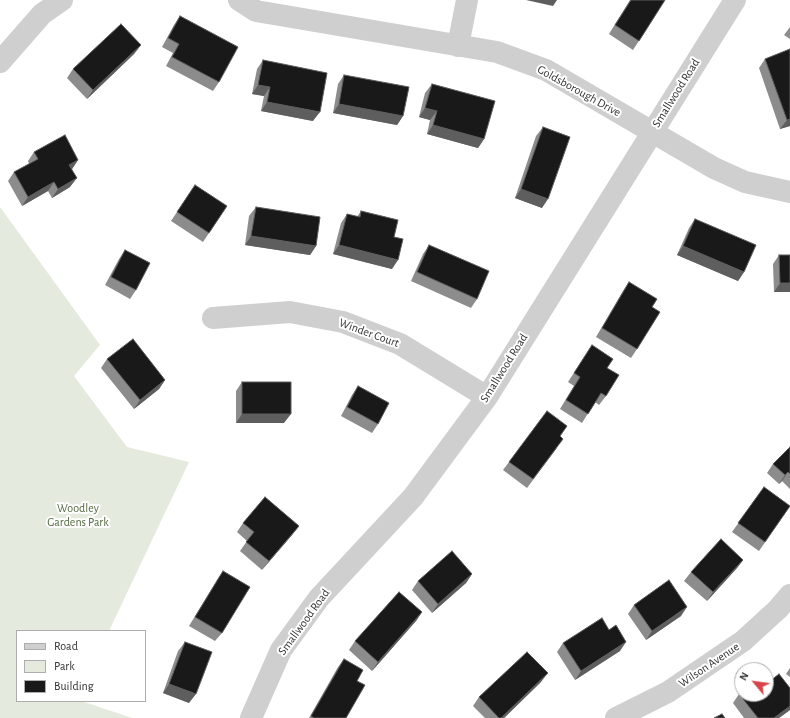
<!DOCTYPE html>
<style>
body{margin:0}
#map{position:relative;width:790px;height:718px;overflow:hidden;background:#fff;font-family:"Alegreya Sans",sans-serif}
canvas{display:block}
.legend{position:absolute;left:16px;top:630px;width:130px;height:72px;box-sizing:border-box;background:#fff;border:1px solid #adadad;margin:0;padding:5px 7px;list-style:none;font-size:12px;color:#323232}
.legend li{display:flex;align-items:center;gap:8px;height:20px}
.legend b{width:20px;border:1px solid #adadad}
.north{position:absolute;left:734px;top:662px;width:40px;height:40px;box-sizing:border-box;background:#fff;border:1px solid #adadad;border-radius:50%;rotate:299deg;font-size:11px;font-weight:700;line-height:16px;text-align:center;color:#323232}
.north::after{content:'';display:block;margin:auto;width:14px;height:18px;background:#d74548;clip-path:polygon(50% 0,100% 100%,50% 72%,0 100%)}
</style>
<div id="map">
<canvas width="790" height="718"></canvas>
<ul class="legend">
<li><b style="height:5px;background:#cfcfcf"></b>Road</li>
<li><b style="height:11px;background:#e4eade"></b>Park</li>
<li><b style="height:11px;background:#191919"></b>Building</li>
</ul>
<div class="north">N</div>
</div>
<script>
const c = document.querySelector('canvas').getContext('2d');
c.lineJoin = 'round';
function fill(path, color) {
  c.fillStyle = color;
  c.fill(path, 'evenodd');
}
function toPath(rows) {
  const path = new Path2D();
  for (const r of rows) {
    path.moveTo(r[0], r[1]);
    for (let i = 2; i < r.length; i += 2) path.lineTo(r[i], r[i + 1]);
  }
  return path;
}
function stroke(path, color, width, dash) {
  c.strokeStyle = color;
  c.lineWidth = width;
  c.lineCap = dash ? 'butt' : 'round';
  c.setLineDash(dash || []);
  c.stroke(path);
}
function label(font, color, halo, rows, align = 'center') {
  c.font = font + ' "Alegreya Sans",sans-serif';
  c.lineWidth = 4;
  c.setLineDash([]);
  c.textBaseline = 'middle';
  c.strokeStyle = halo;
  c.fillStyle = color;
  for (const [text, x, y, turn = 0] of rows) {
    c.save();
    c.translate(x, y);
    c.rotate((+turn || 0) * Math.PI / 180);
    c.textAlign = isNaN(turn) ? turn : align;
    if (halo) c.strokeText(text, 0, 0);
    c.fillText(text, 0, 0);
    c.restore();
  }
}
const green = toPath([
 [0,207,100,345,74,376,127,447,189,462,109,631,17,631,17,701,81,701,132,718,0,718]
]);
const minor = toPath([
 [239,0,256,11,497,52,546,70,714,168,745,182,790,192],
 [458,46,467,0],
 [0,62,42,14,62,0],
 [213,318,290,312,343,322,400,344,487,397],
 [251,718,281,650,319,598,413,497,487,397,735,0],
 [616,718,668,692,743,641,778,609,790,595]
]);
const wall = toPath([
 [630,0,665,0,633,50,609,34],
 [180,16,219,82,213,91,166,66,173,53,162,47,174,25],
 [790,27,790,39,784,35],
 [141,45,134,54,87,99,67,78,73,69],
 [790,49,790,126,780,129,759,68,765,59],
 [263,60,313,121,261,111,264,96,252,94,257,69],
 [344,75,403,116,397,125,333,113,338,84],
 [432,84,484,139,478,148,427,134,430,120,419,117,425,93],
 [543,127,542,208,515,198,536,136],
 [34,152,78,160,72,169,70,187,52,198,48,191,22,206,8,181,14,172,29,164,28,161],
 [195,185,209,233,203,242,171,221],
 [256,207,316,246,310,255,245,245,249,216],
 [361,211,394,237,392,269,333,254,341,223,347,214,357,217],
 [695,219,744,272,738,281,677,255,689,228],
 [429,245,477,299,471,308,411,281,423,254],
 [125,250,136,290,130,299,105,285,119,259],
 [779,255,790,292,774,292,773,264],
 [629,282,652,307,637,349,631,358,596,337,623,291],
 [592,345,607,368,606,396,599,405,595,402,582,423,560,409,574,386,568,382],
 [107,359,165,380,159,389,134,409,101,368],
 [242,382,284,423,236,423,236,391],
 [358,386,378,424,372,433,341,416,352,395],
 [790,447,790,489,782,481,779,484,767,473,773,464],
 [557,448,527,488,503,470,509,462],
 [764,487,790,506,759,551,732,532],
 [243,523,299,526,292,535,262,570,240,551,247,541,237,532],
 [743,560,737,568,707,601,684,581,691,572],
 [223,571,222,633,215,641,189,626,217,580],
 [472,574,466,583,432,613,412,590,418,581],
 [634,605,681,616,646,640,628,614],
 [422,612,416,621,372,671,349,650,355,641],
 [185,642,189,703,163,693,178,651],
 [563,643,620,651,575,680,557,652],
 [344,659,357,681,346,718,309,718,338,667],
 [790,668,790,677,786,674],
 [541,682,504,718,485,718,473,706,479,697],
 [790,688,790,710,779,718,744,718,733,703,739,694]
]);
const shadedWall = toPath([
 [526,0,557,0,553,6],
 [141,45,134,54,87,99,93,90],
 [258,85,270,87,264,96,252,94],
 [267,102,320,112,313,121,261,111],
 [339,104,403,116,397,125,333,113],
 [425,108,437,111,430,120,419,117],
 [790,119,790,126,780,129,787,120],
 [433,125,484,139,478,148,427,134],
 [78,160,72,169,63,174,69,165],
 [77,178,70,187,52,198,58,189],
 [54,182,48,191,22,206,28,197],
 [521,189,548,199,542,208,515,198],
 [251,236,316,246,310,255,245,245],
 [339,245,398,260,392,269,333,254],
 [683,246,744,272,738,281,677,255],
 [780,283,790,283,790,292,774,292],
 [165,380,159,389,134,409,140,400],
 [242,414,291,414,284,423,236,423],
 [788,472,782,481,779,484,785,475],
 [299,526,292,535,262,570,269,561],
 [743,560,737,568,707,601,713,592],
 [472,574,466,583,432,613,438,604],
 [687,607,681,616,646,640,652,631],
 [422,612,416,621,372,671,378,662],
 [626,642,620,651,575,680,581,671],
 [548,673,541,682,504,718,501,718],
 [169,684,196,694,189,703,163,693],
 [790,706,790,710,779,718,774,718]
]);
const building = toPath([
 [631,0,665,0,639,41,615,25,631,0],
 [180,16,238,47,219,82,172,57,179,44,168,38,180,16],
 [121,24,141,45,93,90,73,69,121,24],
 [790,49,790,119,787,120,765,59,790,49],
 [263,60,327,73,320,112,267,102,270,87,258,85,263,60],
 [344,75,409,87,403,116,339,104,344,75],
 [432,84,495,101,484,139,433,125,437,111,425,108,432,84],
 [543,127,570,137,548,199,521,189,543,127],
 [65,135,78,160,69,165,77,178,58,189,54,182,28,197,14,172,38,159,34,152,65,135],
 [195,185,227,206,209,233,177,212,195,185],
 [256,207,320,217,316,246,251,236,256,207],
 [361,211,398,220,394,237,403,239,398,260,339,245,347,214,360,217,361,211],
 [695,219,756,245,744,272,683,246,695,219],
 [429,245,489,271,477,299,417,272,429,245],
 [125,250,150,263,136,290,111,277,125,250],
 [779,255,790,255,790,283,780,283,779,255],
 [629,282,657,299,652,307,660,312,637,349,602,328,629,282],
 [133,339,165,380,140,400,107,359,133,339],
 [592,345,613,359,607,368,619,375,606,396,601,393,588,414,566,400,580,377,574,373,592,345],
 [242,382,291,382,291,414,242,414,242,382],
 [358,386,389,403,378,424,347,407,358,386],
 [547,411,567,426,560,436,563,439,533,479,509,462,547,411],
 [790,447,790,474,788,472,785,475,773,464,790,447],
 [764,487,790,506,765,542,738,523,764,487],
 [265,497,299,526,269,561,246,542,254,532,243,523,265,497],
 [721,539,743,560,713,592,691,572,721,539],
 [452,551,472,574,438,604,418,581,452,551],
 [223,571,250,587,222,633,195,617,223,571],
 [669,580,687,607,652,631,634,605,669,580],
 [399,592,422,612,378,662,355,641,399,592],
 [602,618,609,630,616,625,626,642,581,671,563,643,602,618],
 [185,642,212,652,196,694,169,684,185,642],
 [527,652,548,673,501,718,499,718,479,697,527,652],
 [344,659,363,670,357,681,365,685,346,718,314,718,311,716,344,659],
 [779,674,790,688,790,706,774,718,758,718,739,694,742,692,742,694,766,694,766,684,779,674],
 [722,714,725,718,714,718,722,714]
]);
const streetNames = [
 ["Goldsborough Drive",579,91,29],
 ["Smallwood Road",676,93,-58],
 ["Winder Court",369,333,20],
 ["Smallwood Road",504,368,-58],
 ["Smallwood Road",304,622,-54],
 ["Wilson Avenue",709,665,-34]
];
const parkNames = [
 ["Woodley",78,508],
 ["Gardens Park",78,522]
];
fill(green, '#e4eade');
stroke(minor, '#cfcfcf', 22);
fill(wall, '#8c8c8c');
fill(shadedWall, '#5e5e5e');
fill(building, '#191919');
stroke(building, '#5e5e5e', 1);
label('12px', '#323232', '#fff', streetNames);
label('12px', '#536a42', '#fff', parkNames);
</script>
